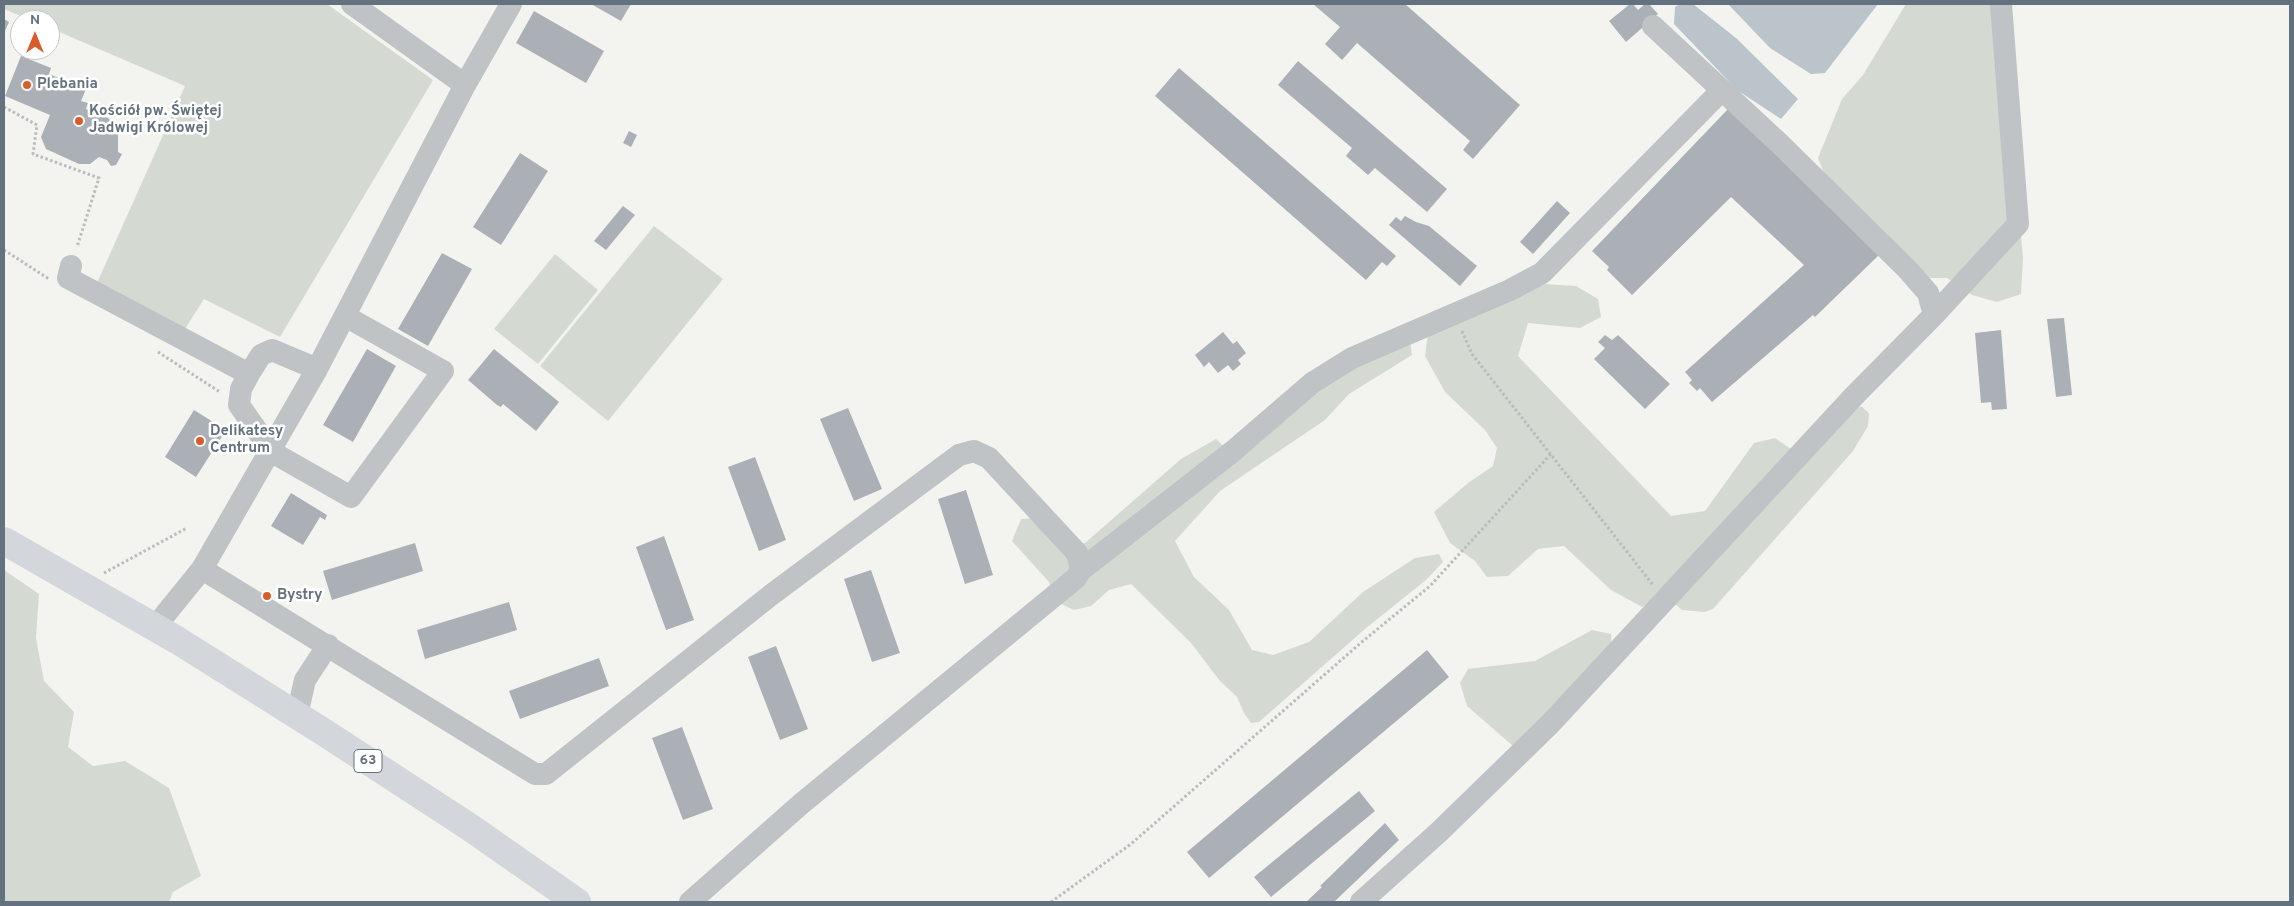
<!DOCTYPE html>
<meta charset="utf-8">
<style>
body{margin:0}
#map{position:relative;width:2294px;height:906px;overflow:hidden;background:#f3f4f0;font-family:Overpass,sans-serif}
canvas{display:block}
.frame{position:absolute;inset:0;border:5px solid #64727f;pointer-events:none}
.north{position:absolute;left:10px;top:10px;width:50px;height:50px;box-sizing:border-box;background:#fff;border:1px solid #c1c7cc;border-radius:50%;rotate:0deg;font-size:14px;font-weight:700;line-height:20px;text-align:center;color:#64727f}
.north::after{content:'';display:block;margin:auto;width:18px;height:22px;background:#d95d2a;clip-path:polygon(50% 0,100% 100%,50% 72%,0 100%)}
</style>
<div id="map">
<canvas width="2294" height="906"></canvas>
<div class="frame"></div>
<div class="north">N</div>
</div>
<script>
const c = document.querySelector('canvas').getContext('2d');
c.lineJoin = 'round';
function fill(path, color) {
  c.fillStyle = color;
  c.fill(path, 'evenodd');
}
function toPath(rows) {
  const path = new Path2D();
  for (const r of rows) {
    path.moveTo(r[0], r[1]);
    for (let i = 2; i < r.length; i += 2) path.lineTo(r[i], r[i + 1]);
  }
  return path;
}
function stroke(path, color, width, dash) {
  c.strokeStyle = color;
  c.lineWidth = width;
  c.lineCap = dash ? 'butt' : 'round';
  c.setLineDash(dash || []);
  c.stroke(path);
}
function label(font, color, halo, rows, align = 'center') {
  c.font = font + ' Overpass,sans-serif';
  c.lineWidth = 5;
  c.setLineDash([]);
  c.textBaseline = 'middle';
  c.strokeStyle = halo;
  c.fillStyle = color;
  for (const [text, x, y, turn = 0] of rows) {
    c.save();
    c.translate(x, y);
    c.rotate((+turn || 0) * Math.PI / 180);
    c.textAlign = isNaN(turn) ? turn : align;
    if (halo) c.strokeText(text, 0, 0);
    c.fillText(text, 0, 0);
    c.restore();
  }
}
const green = toPath([
 [4,4,327,4,433,80,280,337,204,299,185,329,97,283,185,86,50,28,50,20,30,20,4,9],
 [1906,4,1991,4,2021,237,2023,258,2021,294,1997,302,1972,295,1947,278,1928,278,1825,176,1818,158,1842,99,1863,75],
 [654,226,723,279,608,421,540,366],
 [555,254,598,290,538,364,494,329],
 [1544,284,1576,286,1598,299,1601,317,1580,328,1528,323,1518,356,1671,516,1705,511,1754,443,1775,438,1808,461,1847,414,1861,406,1869,413,1868,426,1853,451,1713,609,1705,612,1682,610,1661,592,1651,602,1642,607,1611,590,1564,546,1538,549,1508,576,1487,577,1475,561,1450,543,1434,512,1468,483,1493,466,1497,448,1485,430,1445,392,1425,356,1428,334],
 [1410,341,1412,355,1349,394,1325,420,1220,491,1175,541,1194,577,1229,610,1252,650,1273,655,1309,642,1363,592,1415,558,1439,554,1443,562,1426,580,1365,629,1259,722,1251,723,1244,713,1237,697,1220,681,1191,643,1131,584,1109,590,1091,606,1074,610,1055,601,1049,582,1012,541,1021,519,1038,518,1060,544,1085,543,1181,459,1216,439,1236,458,1309,396,1353,368],
 [4,570,39,594,36,638,44,681,74,712,68,747,93,766,125,761,169,788,201,876,173,892,169,902,4,902],
 [1592,630,1611,634,1612,649,1513,746,1467,706,1460,683,1468,669,1535,661]
]);
const water = toPath([
 [1680,4,1693,4,1736,38,1798,99,1781,119,1737,90,1674,24,1675,7],
 [1728,4,1878,4,1825,73,1811,74,1770,48]
]);
const building = toPath([
 [591,4,631,4,621,21],
 [1313,4,1405,4,1520,105,1473,159,1463,150,1470,141,1357,43,1342,60,1325,44,1340,27],
 [1630,4,1633,4,1638,10,1645,4,1649,4,1658,14,1626,42,1609,21],
 [534,11,604,51,586,83,516,43],
 [4,19,9,22,4,33],
 [21,56,51,68,49,74,86,89,81,101,88,103,86,109,108,118,114,124,118,133,118,152,122,154,116,165,111,166,107,160,99,157,90,164,79,164,46,149,41,137,50,115,5,96],
 [1298,61,1447,189,1427,212,1375,168,1368,175,1346,156,1352,148,1278,85],
 [1179,68,1396,256,1387,266,1382,262,1366,280,1155,96],
 [1729,108,1879,255,1815,317,1813,315,1712,402,1700,388,1697,391,1689,383,1692,380,1685,372,1804,265,1731,197,1632,295,1607,270,1609,267,1592,251],
 [629,131,637,135,631,147,623,143],
 [520,153,548,171,501,245,473,227],
 [1557,201,1570,213,1533,254,1520,242],
 [623,206,635,215,606,250,594,241],
 [1405,216,1416,222,1429,226,1477,266,1460,286,1389,225,1396,217,1401,221],
 [442,253,472,269,428,346,398,329],
 [2064,318,2072,395,2056,397,2047,319],
 [2001,330,2007,409,1992,410,1991,402,1981,403,1975,333],
 [1223,332,1233,344,1237,341,1246,353,1238,360,1241,364,1233,371,1228,365,1218,373,1209,362,1204,367,1195,355],
 [1605,335,1612,340,1618,335,1670,384,1645,409,1594,359,1605,348,1598,342],
 [367,349,396,366,353,442,323,425],
 [494,349,559,402,536,431,503,404,501,407,497,405,468,380],
 [848,408,882,489,854,501,820,419],
 [194,410,226,430,196,477,165,457],
 [755,457,786,540,759,551,728,467],
 [966,490,993,575,965,584,938,499],
 [291,493,327,515,325,520,320,517,303,545,271,526],
 [664,536,694,620,666,630,636,547],
 [415,543,423,571,332,600,323,571],
 [871,570,900,653,872,662,844,579],
 [509,602,517,630,425,659,417,630],
 [776,646,808,729,780,740,748,657],
 [1427,650,1449,677,1209,878,1187,852],
 [599,658,609,686,520,719,509,691],
 [682,727,713,809,683,820,652,738],
 [1359,791,1375,811,1271,897,1254,877],
 [1385,823,1399,840,1334,902,1306,902,1322,887,1320,886]
]);
const path = toPath([
 [4,107,37,125,33,154,99,178,77,247],
 [4,250,49,279],
 [1462,331,1472,354,1653,585],
 [158,352,220,392],
 [104,573,187,528],
 [1051,902,1131,844,1363,641,1430,586,1551,454]
]);
const minor = toPath([
 [352,4,465,85],
 [1653,26,1780,144,1908,270,1928,293,1934,315],
 [71,266,68,278,249,374],
 [273,445,263,439,239,405,241,389,249,374,261,355,272,350,317,369],
 [270,451,351,497,443,371,345,316],
 [202,569,535,774,546,774,771,595,959,455,974,451,989,458,1077,553,1081,570,1076,578,801,804,690,902],
 [1081,570,1232,452,1312,383,1352,358,1510,290,1542,273,1722,90],
 [155,627,202,569,317,369,465,85,511,4],
 [297,715,305,680,328,645],
 [1361,902,1439,832,1550,724,1854,396,1934,315,2018,224,2001,4]
]);
const major = toPath([
 [4,541,177,640,322,731,468,826,577,902]
]);
const markers = [
 [27,85,5,"#d95d2a"],
 [79,121,5,"#d95d2a"],
 [200,441,5,"#d95d2a"],
 [267,596,5,"#d95d2a"]
];
const shields = [
 [368,761,28]
];
const shieldNames = [
 ["63",368,761]
];
const poiNames = [
 ["Plebania",37,85],
 ["Kościół pw. Świętej",89,112],
 ["Jadwigi Królowej",89,129],
 ["Delikatesy",210,432],
 ["Centrum",210,449],
 ["Bystry",277,596]
];
fill(green, '#d4dad1');
fill(water, '#bac4ca');
fill(building, '#aab0b5');
stroke(path, '#b9bbbd', 3, [2.5, 2.5]);
stroke(minor, '#bfc3c6', 22);
stroke(major, '#d3d7db', 28);
for (const [x, y, r, color] of markers) {
  const dot = new Path2D();
  dot.arc(x, y, r, 0, 2 * Math.PI);
  c.fillStyle = color;
  c.fill(dot);
  stroke(dot, '#fff', 2);
}
for (const [x, y, w] of shields) {
  const box = new Path2D();
  box.roundRect(x - w / 2, y - 11.5, w, 23, 4);
  c.fillStyle = '#fff';
  c.fill(box);
  stroke(box, '#64727f', 1);
}
label('bold 14px', '#64727f', null, shieldNames);
label('bold 15px', '#64727f', '#fff', poiNames, 'left');
</script>
